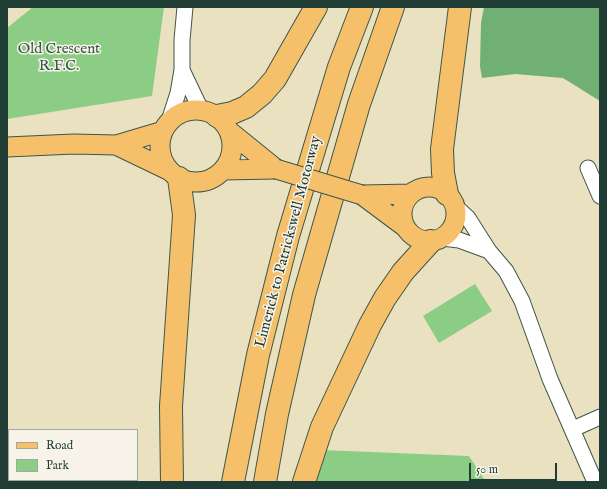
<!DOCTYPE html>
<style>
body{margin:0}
#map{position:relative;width:607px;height:489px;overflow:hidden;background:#e9e1bf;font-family:"IM FELL English",serif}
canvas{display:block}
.frame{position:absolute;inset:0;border:8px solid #1f3d34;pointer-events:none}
.legend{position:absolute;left:8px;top:429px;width:130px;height:52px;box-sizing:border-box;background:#f7f3e8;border:1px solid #a1aaa0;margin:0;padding:5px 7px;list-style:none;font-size:12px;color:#1f3d34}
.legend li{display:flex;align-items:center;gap:8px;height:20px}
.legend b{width:20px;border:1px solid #a1aaa0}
.scale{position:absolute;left:469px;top:463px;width:88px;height:18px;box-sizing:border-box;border:2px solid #1f3d34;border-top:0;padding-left:5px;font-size:12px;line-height:14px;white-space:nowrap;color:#1f3d34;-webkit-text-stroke:3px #f7f3e8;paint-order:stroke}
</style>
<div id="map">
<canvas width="607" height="489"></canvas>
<div class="frame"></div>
<ul class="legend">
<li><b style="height:5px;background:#f6c06b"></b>Road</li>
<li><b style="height:11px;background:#8bcd85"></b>Park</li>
</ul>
<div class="scale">50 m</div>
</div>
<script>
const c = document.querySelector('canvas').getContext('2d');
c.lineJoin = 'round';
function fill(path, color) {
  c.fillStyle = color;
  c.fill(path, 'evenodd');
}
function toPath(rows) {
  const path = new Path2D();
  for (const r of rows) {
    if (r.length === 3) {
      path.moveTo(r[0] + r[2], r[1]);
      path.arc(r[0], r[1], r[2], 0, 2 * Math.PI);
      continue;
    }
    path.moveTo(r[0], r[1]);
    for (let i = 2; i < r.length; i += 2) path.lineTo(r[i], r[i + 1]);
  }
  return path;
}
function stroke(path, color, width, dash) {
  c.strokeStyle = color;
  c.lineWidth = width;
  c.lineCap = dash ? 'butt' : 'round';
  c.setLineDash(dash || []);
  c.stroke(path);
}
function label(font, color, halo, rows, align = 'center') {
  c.font = font + ' "IM FELL English",serif';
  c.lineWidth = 3;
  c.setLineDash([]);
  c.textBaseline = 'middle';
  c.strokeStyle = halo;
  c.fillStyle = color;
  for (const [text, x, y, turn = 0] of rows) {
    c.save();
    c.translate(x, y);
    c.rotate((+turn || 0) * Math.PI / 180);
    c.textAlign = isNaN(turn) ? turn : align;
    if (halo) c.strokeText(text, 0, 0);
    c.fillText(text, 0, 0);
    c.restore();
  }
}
const green = toPath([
 [33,7,164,7,152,96,7,119,7,28],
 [475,284,492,311,439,343,423,316],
 [321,450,469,456,486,482,314,482]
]);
const forest = toPath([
 [484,7,600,7,600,101,563,78,515,74,482,78,480,66,481,23]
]);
const minor = toPath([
 [182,70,201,110],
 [169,121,178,93,182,70,182,40,185,7],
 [588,168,600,196],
 [455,206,468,218,489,251,506,271,522,301,550,379,595,482],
 [442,238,459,240,489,251],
 [573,429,600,417]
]);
const major = toPath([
 [196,146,36],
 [229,131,276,169],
 [116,145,170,171],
 [7,147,74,144,116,145,163,131],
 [223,170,276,169],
 [429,214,27],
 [362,195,405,227],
 [362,195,411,194]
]);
const highway = toPath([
 [217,116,232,113,246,107,262,94,275,79,316,7],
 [447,194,443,173,442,149,460,7],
 [172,482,171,406,184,215,179,178],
 [233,482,258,355,288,236,339,67,362,7],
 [265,482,277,414,304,295,359,104,393,7],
 [304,482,322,427,370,325,385,298,403,272,431,241]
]);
const majorBridge = toPath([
 [276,169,362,195]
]);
const parkNames = [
 ["Old Crescent",59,50],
 ["R.F.C.",59,67]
];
const streetNames = [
 ["Limerick to Patrickswell Motorway",289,242,-75]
];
fill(green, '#8bcd85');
fill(forest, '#70b072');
stroke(minor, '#3d5649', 17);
stroke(major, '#3d5649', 21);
stroke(highway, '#3d5649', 24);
stroke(minor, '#fff', 15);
stroke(major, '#f6c06b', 19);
stroke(highway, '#f6c06b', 22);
stroke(majorBridge, '#3d5649', 21, []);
stroke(majorBridge, '#f6c06b', 19);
label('15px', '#355a44', '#f7f3e8', parkNames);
label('15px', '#1f3d34', '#f7f3e8', streetNames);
</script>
